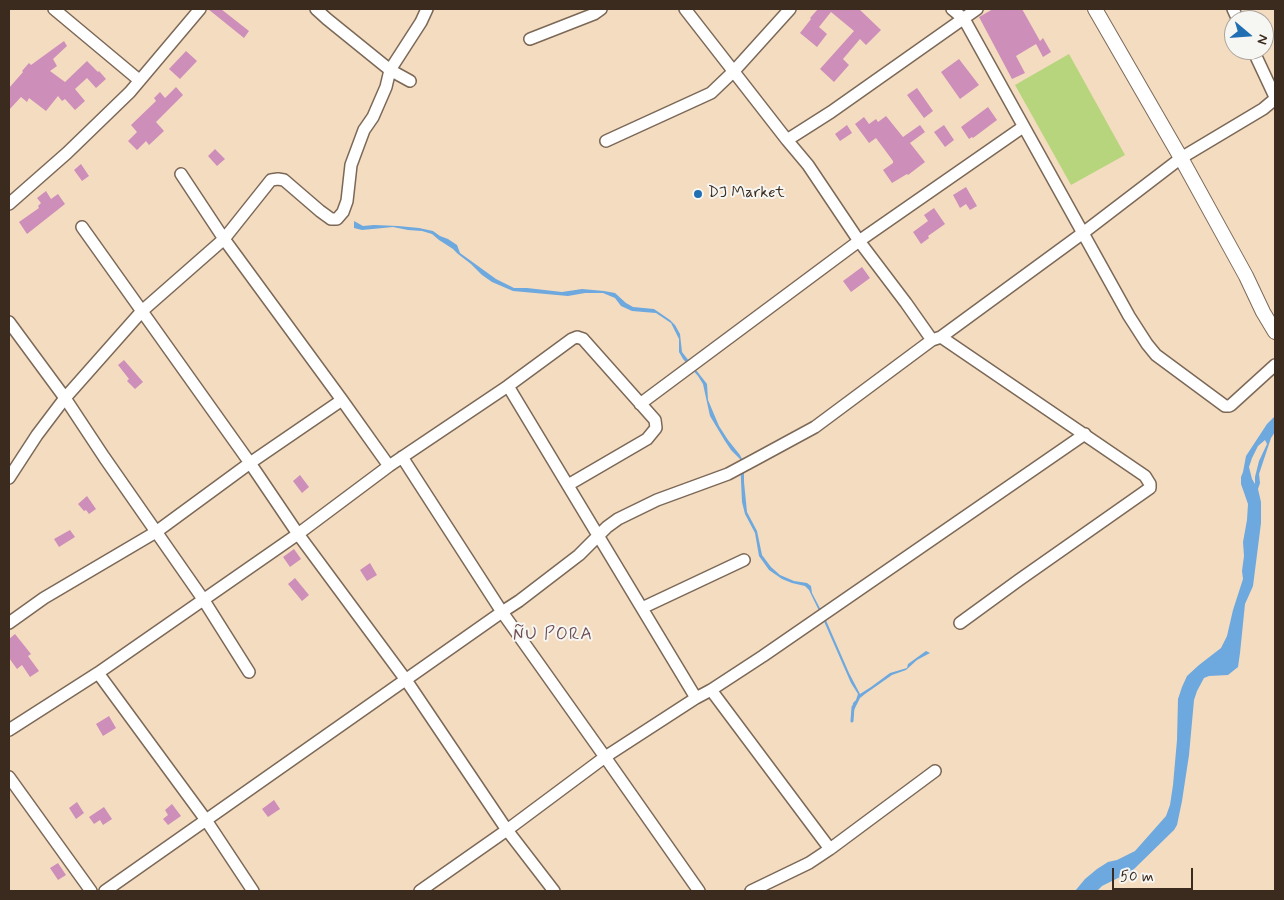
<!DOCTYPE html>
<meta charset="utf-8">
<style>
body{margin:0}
#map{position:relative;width:1284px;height:900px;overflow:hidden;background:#f4dcc0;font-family:Mynerve,sans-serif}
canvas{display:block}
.frame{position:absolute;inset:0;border:10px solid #3b2a1e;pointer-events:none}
.north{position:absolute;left:1224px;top:10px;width:50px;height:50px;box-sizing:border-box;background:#f6f6f2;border:1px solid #aba49d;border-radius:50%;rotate:108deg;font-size:14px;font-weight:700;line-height:20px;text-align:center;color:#3b2a1e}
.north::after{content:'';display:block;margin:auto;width:18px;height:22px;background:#1f6fb2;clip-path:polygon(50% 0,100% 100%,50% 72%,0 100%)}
.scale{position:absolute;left:1112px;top:868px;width:81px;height:22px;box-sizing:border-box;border:2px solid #3b2a1e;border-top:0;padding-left:6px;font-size:15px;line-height:18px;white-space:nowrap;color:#3b2a1e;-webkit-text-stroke:4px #f6f6f2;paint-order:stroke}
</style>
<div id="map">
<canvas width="1284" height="900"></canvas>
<div class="frame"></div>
<div class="north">N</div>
<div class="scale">50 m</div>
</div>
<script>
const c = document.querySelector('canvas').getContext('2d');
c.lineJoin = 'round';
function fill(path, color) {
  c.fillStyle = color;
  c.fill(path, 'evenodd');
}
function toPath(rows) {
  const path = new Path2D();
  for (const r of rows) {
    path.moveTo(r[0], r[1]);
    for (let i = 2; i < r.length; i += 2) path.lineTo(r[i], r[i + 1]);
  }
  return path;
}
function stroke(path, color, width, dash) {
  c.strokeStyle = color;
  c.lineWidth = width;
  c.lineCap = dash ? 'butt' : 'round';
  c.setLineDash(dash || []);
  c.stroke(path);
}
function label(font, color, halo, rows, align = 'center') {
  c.font = font + ' Mynerve,sans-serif';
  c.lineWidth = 4;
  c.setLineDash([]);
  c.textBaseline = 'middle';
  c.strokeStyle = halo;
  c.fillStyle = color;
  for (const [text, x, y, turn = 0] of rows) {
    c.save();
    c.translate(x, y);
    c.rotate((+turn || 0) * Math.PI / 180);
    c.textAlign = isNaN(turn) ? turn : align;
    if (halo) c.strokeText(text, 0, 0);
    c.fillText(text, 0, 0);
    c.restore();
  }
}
const green = toPath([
 [1069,54,1125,155,1071,185,1015,85]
]);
const water = toPath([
 [354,221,363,226,374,225,398,226,419,228,433,231,440,236,448,239,457,245,460,253,496,279,514,288,527,288,562,292,582,289,604,291,615,293,626,303,633,307,654,309,670,320,675,325,680,334,682,352,707,384,708,400,719,426,728,440,740,455,744,463,744,482,747,512,757,531,762,555,771,567,780,575,794,581,807,583,811,586,812,593,825,618,849,673,860,694,871,687,890,673,907,668,908,664,926,651,930,653,917,660,906,670,892,675,865,694,860,698,854,710,852,710,853,703,856,700,858,694,851,683,823,619,809,590,805,586,792,583,782,579,769,570,759,556,755,533,745,514,742,502,740,459,731,450,725,441,710,416,703,384,698,376,683,359,679,352,679,339,671,323,656,313,632,311,621,306,615,298,603,293,585,293,568,296,513,291,492,282,482,275,471,264,458,254,453,249,439,240,432,234,422,231,408,230,393,227,362,230,354,228],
 [1275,416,1275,432,1271,438,1259,474,1260,483,1258,489,1261,502,1261,523,1253,586,1245,604,1240,653,1238,667,1228,675,1209,676,1204,678,1197,691,1194,700,1189,755,1182,801,1177,825,1174,830,1132,871,1102,886,1097,891,1075,891,1085,879,1097,869,1108,862,1117,860,1135,851,1166,816,1170,805,1173,785,1177,740,1178,699,1182,687,1187,676,1199,665,1221,648,1227,636,1233,610,1243,579,1242,571,1244,556,1243,542,1247,520,1248,504,1241,484,1241,477,1243,472,1246,456,1267,424],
 [1265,440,1267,444,1259,461,1255,477,1255,484,1252,479,1249,467,1252,458,1258,446]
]);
const stream = toPath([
 [852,721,853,707]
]);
const building = toPath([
 [208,9,221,9,249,31,244,38],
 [818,9,859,9,881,30,866,45,860,39,843,59,849,65,834,82,820,69,854,31,831,12,819,27,827,34,817,47,800,33,811,19,810,18],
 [993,9,1022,9,1040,41,1043,38,1051,52,1043,57,1036,44,1016,56,1025,73,1012,79,979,17],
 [64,41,67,46,53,59,57,66,50,71,65,82,87,61,98,72,99,71,106,79,96,88,87,78,75,89,85,101,75,110,65,99,62,101,58,96,46,111,29,98,27,102,21,97,9,110,9,88,23,72,22,71,29,63,31,65],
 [186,51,197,61,180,79,169,69],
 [959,59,979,85,960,99,941,72],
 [176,87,183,95,156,122,164,131,149,145,146,141,137,150,128,141,137,132,131,125,156,101,154,98,160,92,165,98],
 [917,88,933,111,924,118,907,95],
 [988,107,997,120,973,138,972,137,969,139,961,127],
 [886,116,903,137,920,125,925,132,910,143,925,162,908,175,907,174,892,183,883,170,893,163,893,161,876,138,869,143,855,124,864,117,869,124,876,119,878,122],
 [847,125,852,133,840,141,835,134],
 [944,125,954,140,945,147,934,132],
 [215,149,225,159,217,166,208,156],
 [81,164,89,176,82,181,74,170],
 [966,187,977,206,970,210,966,204,960,208,953,195],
 [46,191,51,199,58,194,65,204,27,234,19,222,39,208,38,206,41,203,37,198],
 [934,208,945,224,928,236,929,238,921,244,913,232,928,221,924,215],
 [862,267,870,278,851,292,843,281],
 [124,360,143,382,135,389,127,381,129,379,118,365],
 [300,475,309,487,302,493,293,481],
 [87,496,96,509,89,514,86,510,84,511,78,504],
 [70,530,75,537,59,547,54,539],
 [294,549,301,559,290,567,283,557],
 [370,563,377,575,367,581,360,570],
 [295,578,309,595,302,601,288,584],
 [15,634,31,654,28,656,39,671,30,677,22,665,17,669,9,658,9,639],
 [109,716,116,728,103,736,96,724],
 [274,800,280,809,268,817,262,809],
 [77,802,84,813,76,819,69,808],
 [172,804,181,816,168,825,163,819,168,815,165,810],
 [104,807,112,819,103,825,100,820,94,824,89,817],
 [58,863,66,875,58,880,50,868]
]);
const minor = toPath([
 [54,9,139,80],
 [316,9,327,19,390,70,410,81],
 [685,9,787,140,808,165,859,241,906,303,932,340],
 [952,9,964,19,1129,316,1147,344,1156,355,1225,406,1229,406,1231,405,1275,365],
 [1233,9,1238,20],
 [530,39,594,14,601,9],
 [1253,50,1275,97],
 [787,140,831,112,977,9],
 [606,141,711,93,734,71,790,9],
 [181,174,224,239,342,400,389,466],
 [9,204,67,153,130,92,200,9],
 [82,227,250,463,298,534,406,680,507,830,554,891],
 [9,322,65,398,104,457,203,599,249,672],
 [941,337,1145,476,1150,484,1150,488,1019,580,960,623],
 [508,386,572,339,577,337,583,339,655,420,656,428,647,439,568,485],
 [640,404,859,241,1023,127],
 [402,457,502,612,605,757,699,891],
 [9,478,37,435,65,398,142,311,224,239,271,180,278,179,284,180,320,211,331,219,337,219,343,212,347,201,351,165,364,130,373,117,386,87,390,70,421,22,427,9],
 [642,608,744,560],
 [9,623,44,598,156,532,250,463,342,400],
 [98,673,206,820,253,891],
 [711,690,830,849],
 [9,730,98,673,298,534,389,466,508,386,696,698],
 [9,777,91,891],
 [105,891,502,612,519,601,579,555,607,527,618,519,657,500,728,474,756,459,815,427,932,340,941,337,1083,233,1181,158,1263,109,1275,99],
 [420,891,507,830,605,757,696,698,711,690,763,656,1085,434],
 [751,891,809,863,830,849,935,771]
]);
const tertiary = toPath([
 [1095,9,1181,158,1246,276,1263,312,1275,332]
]);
const markers = [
 [698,194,5,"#1f6fb2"]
];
const poiNames = [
 ["DJ Market",708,194]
];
const neighbourhoodNames = [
 ["ÑU PORA",553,635]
];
fill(green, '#b7d57c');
fill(water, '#6da8de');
stroke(stream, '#6da8de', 3);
fill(building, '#cd8eb9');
stroke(minor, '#7c6857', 14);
stroke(tertiary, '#7c6857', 16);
stroke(minor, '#fff', 11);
stroke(tertiary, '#fff', 14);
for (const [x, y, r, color] of markers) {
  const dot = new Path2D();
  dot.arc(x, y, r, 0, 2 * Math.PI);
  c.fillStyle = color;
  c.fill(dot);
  stroke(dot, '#f6f6f2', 2);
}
label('16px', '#3b2a1e', '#f6f6f2', poiNames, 'left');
c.letterSpacing = '1px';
label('18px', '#6e4d54', '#f6f6f2', neighbourhoodNames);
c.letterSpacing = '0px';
</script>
